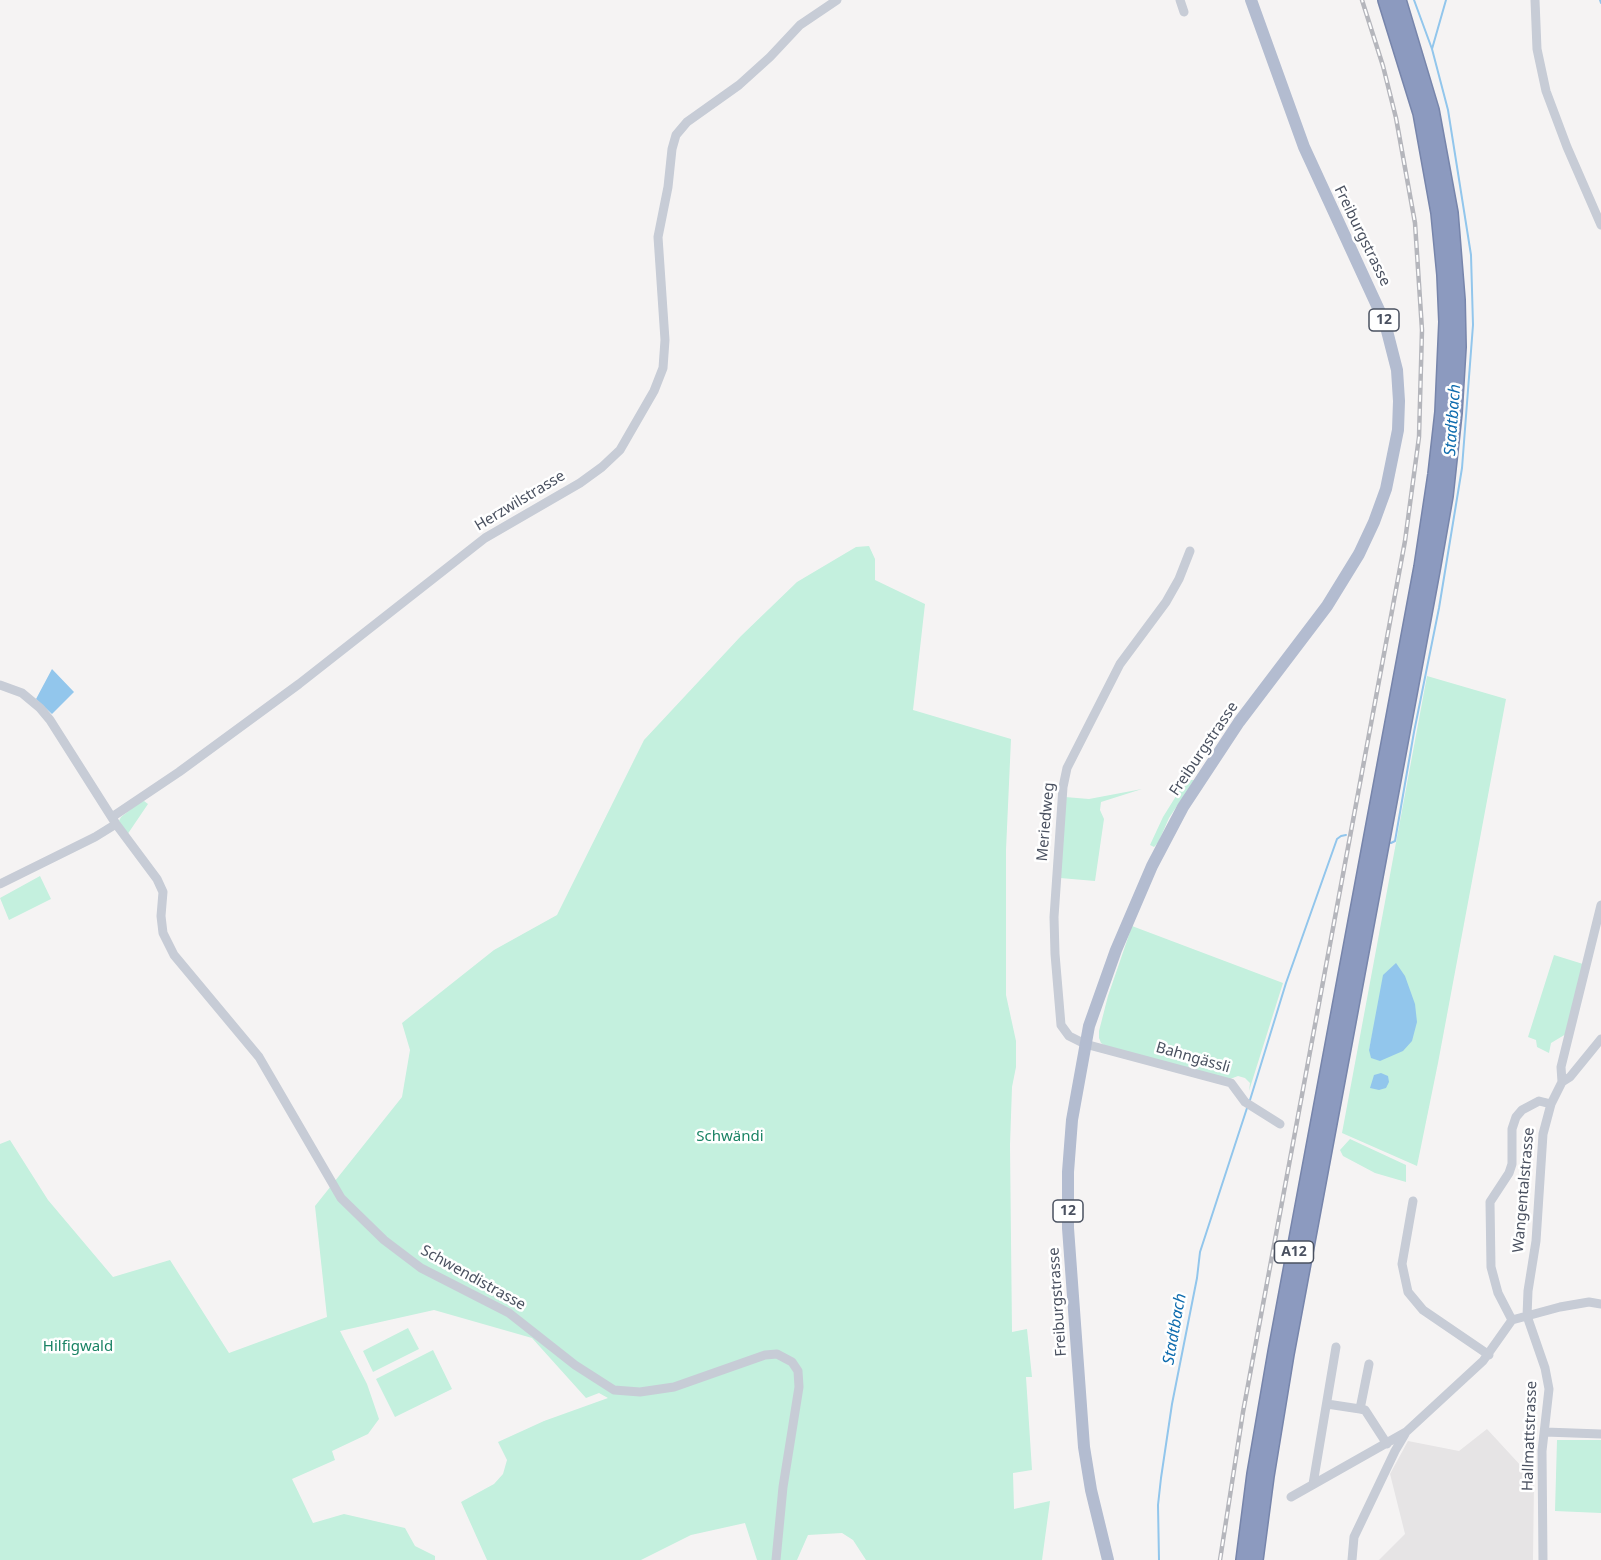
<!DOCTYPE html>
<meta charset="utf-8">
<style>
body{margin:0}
canvas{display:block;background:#f5f3f3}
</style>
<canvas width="1601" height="1560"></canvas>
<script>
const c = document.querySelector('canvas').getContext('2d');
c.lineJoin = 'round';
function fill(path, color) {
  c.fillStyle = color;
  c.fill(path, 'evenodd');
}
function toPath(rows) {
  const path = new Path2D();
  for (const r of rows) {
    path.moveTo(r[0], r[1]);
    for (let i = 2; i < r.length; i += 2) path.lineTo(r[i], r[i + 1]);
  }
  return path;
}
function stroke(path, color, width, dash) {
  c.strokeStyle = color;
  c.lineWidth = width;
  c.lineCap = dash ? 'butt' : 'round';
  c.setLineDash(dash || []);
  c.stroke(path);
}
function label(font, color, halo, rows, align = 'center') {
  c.font = font + ' "Noto Sans",sans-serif';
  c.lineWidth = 5;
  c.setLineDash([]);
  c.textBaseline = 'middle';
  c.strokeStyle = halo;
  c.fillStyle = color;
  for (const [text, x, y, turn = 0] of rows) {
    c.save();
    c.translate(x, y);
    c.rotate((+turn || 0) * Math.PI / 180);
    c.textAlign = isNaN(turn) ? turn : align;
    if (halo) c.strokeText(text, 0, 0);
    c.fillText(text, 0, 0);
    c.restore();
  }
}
const education = toPath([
 [1487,1429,1534,1480,1533,1560,1379,1560,1405,1534,1390,1474,1408,1441,1459,1451]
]);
const green = toPath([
 [869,546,875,559,875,580,925,604,913,710,1011,739,1006,850,1006,995,1016,1041,1016,1067,1012,1087,1010,1145,1012,1332,1027,1329,1032,1377,1026,1377,1032,1470,1013,1473,1014,1509,1050,1501,1042,1560,866,1560,853,1540,842,1533,808,1535,797,1560,757,1560,745,1523,691,1535,641,1560,487,1560,461,1502,494,1484,503,1474,507,1460,498,1442,544,1421,608,1398,599,1393,586,1398,532,1338,434,1310,340,1331,367,1384,379,1419,368,1434,332,1451,335,1460,292,1479,313,1523,344,1514,405,1528,415,1546,435,1556,435,1560,0,1560,0,1144,10,1140,48,1200,113,1277,170,1260,229,1353,327,1317,315,1206,402,1097,410,1050,402,1023,494,950,557,915,644,740,741,636,797,582,856,547],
 [1427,676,1506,699,1438,1063,1417,1166,1342,1133],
 [1373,1032,1403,1051,1369,1050],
 [1186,780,1194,780,1169,818,1158,843,1154,847,1150,845,1163,817],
 [1142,789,1101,802,1100,810,1104,819,1095,881,1060,878,1065,797,1089,799],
 [144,801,148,804,127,835,119,821,121,817,140,802],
 [40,876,51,899,9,920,0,898],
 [1132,926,1283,983,1249,1091,1250,1083,1245,1078,1238,1076,1230,1079,1107,1047,1101,1043,1099,1038,1099,1031,1108,996],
 [1554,955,1583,964,1566,1034,1551,1043,1549,1053,1537,1047,1536,1040,1528,1037],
 [1350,1139,1406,1165,1406,1182,1375,1173,1343,1156,1340,1150],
 [408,1328,419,1349,373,1372,363,1351],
 [433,1350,452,1389,395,1417,376,1379],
 [1557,1440,1601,1440,1601,1513,1555,1511]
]);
const water = toPath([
 [52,669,74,692,52,714,36,699],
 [1396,963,1405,976,1415,1004,1417,1022,1412,1041,1403,1051,1380,1061,1371,1058,1369,1050,1383,975],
 [1381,1073,1388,1076,1389,1082,1386,1088,1379,1090,1370,1088,1374,1075]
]);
const stream = toPath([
 [1600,0,1601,3],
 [1432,49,1446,0],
 [1391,843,1395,841,1414,732,1439,608,1462,468,1473,325,1471,255,1448,110,1432,49,1414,0],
 [1250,1100,1286,983,1337,839,1341,836,1346,835],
 [1159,1560,1158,1505,1161,1478,1172,1404,1197,1278,1200,1252,1247,1108]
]);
const minor = toPath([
 [1180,0,1184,12],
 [1535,0,1537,49,1546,91,1567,147,1601,225],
 [1190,551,1179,579,1166,602,1120,664,1067,768,1063,787,1054,917,1055,954,1061,1025,1069,1036,1085,1044,1231,1083,1245,1102,1280,1124],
 [0,685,22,693,40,708,50,720,116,824,157,879,163,892,161,916,163,933,174,955,259,1057,341,1198,384,1240,421,1268,509,1313,575,1365,614,1390,640,1392,674,1387,765,1355,777,1354,792,1362,798,1371,799,1387,783,1487,776,1560],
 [112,817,179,772,299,684,485,538,580,483,602,467,620,450,654,391,663,368,665,340,658,237,668,187,672,149,676,135,687,122,739,85,770,57,800,25,837,0],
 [0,884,95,837,116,824],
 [1562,1082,1570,1077,1601,1039],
 [1413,1201,1402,1264,1408,1292,1423,1310,1489,1355],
 [1512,1320,1498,1293,1491,1267,1490,1202,1509,1173,1512,1164,1512,1129,1516,1117,1522,1110,1539,1101,1551,1104],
 [1369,1364,1360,1409,1365,1410,1387,1444],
 [1327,1404,1360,1409],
 [1545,1432,1601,1434],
 [1313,1484,1336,1347],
 [1291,1497,1406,1432,1483,1361,1512,1320,1560,1307,1589,1302,1601,1304],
 [1352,1560,1354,1537,1395,1451,1405,1434],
 [1543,1560,1542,1451,1549,1389,1545,1368,1527,1316,1528,1291,1536,1241,1543,1134,1551,1104,1562,1082,1561,1067,1601,905]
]);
const major = toPath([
 [1108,1560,1091,1490,1084,1447,1068,1228,1068,1172,1072,1120,1089,1026,1116,950,1152,866,1183,807,1239,722,1327,606,1359,554,1374,522,1386,489,1398,430,1399,401,1397,370,1385,323,1304,147,1251,0]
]);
const highway = toPath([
 [1244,1560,1255,1474,1276,1352,1422,567,1436,474,1443,412,1447,322,1445,275,1439,213,1421,113,1386,0],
 [1255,1560,1266,1476,1286,1354,1432,570,1445,496,1454,413,1458,347,1457,300,1450,213,1431,110,1398,0]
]);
const rail = toPath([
 [1220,1560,1243,1412,1405,541,1419,437,1422,330,1415,223,1396,118,1383,66,1362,0]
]);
const shields = [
 [1384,320,30],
 [1068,1211,30],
 [1294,1252,39]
];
const shieldNames = [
 ["12",1384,320],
 ["12",1068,1211],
 ["A12",1294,1252]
];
const streetNames = [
 ["Freiburgstrasse",1362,236,64],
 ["Herzwilstrasse",520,501,-31],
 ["Freiburgstrasse",1204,749,-56],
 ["Meriedweg",1046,822,-85],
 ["Bahngässli",1193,1058,16],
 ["Wangentalstrasse",1524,1190,-85],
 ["Schwendistrasse",473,1278,29],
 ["Freiburgstrasse",1058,1302,-94],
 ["Hallmattstrasse",1530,1436,-88]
];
const parkNames = [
 ["Schwändi",730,1137],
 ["Hilfigwald",78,1347]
];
const waterNames = [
 ["Stadtbach",1453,420,-86],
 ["Stadtbach",1175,1329,-80]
];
fill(education, '#e6e4e5');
fill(green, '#c4f0de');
fill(water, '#92c6ec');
stroke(stream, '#92c6ec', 2);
stroke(highway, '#7785ab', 18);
stroke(minor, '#c7ccd6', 9);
stroke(major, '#b3bcd0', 12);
stroke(highway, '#8c9abf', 15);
stroke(rail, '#b5b6bc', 4.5);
stroke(rail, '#fff', 2, [7]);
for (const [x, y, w] of shields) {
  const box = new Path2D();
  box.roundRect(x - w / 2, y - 11, w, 22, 4.5);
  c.fillStyle = '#fff';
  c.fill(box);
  stroke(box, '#4a5160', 1.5);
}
label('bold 14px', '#4a5160', null, shieldNames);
label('15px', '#4a5160', '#fff', streetNames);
label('15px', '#1a8364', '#fff', parkNames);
label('italic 16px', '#0f6cae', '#fff', waterNames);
</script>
